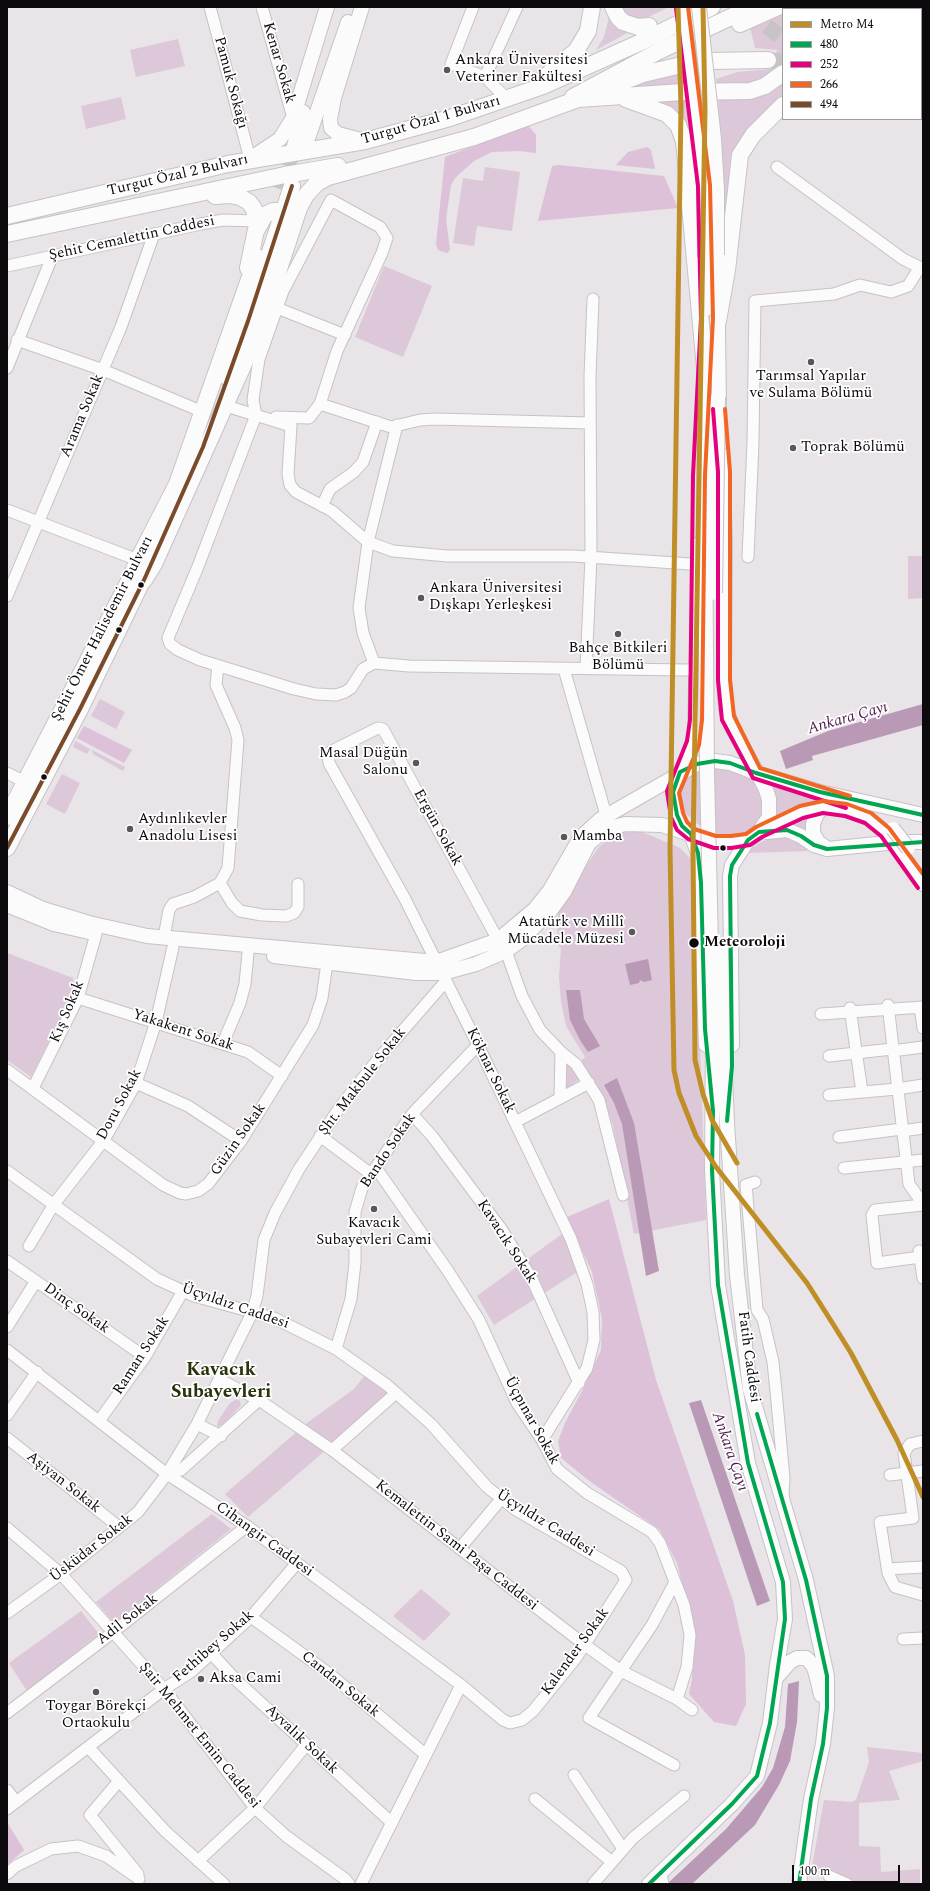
<!DOCTYPE html>
<meta charset="utf-8">
<style>
body{margin:0}
#map{position:relative;width:930px;height:1891px;overflow:hidden;background:#e8e4e8;font-family:Spectral,serif}
canvas{display:block}
.frame{position:absolute;inset:0;border:8px solid #0d0a0d;pointer-events:none}
.legend{position:absolute;left:782px;top:8px;width:140px;height:112px;box-sizing:border-box;background:#fff;border:1px solid #9e9d9e;margin:0;padding:5px 7px;list-style:none;font-size:12px;color:#0d0a0d}
.legend li{display:flex;align-items:center;gap:8px;height:20px}
.legend b{width:20px;border:1px solid #9e9d9e}
.scale{position:absolute;left:792px;top:1865px;width:108px;height:18px;box-sizing:border-box;border:2px solid #0d0a0d;border-top:0;padding-left:5px;font-size:12px;line-height:14px;white-space:nowrap;color:#0d0a0d;-webkit-text-stroke:3px #fff;paint-order:stroke}
</style>
<div id="map">
<canvas width="930" height="1891"></canvas>
<div class="frame"></div>
<ul class="legend">
<li><b style="height:5px;background:#c08e27"></b>Metro M4</li>
<li><b style="height:5px;background:#00a651"></b>480</li>
<li><b style="height:5px;background:#e5007d"></b>252</li>
<li><b style="height:5px;background:#f26522"></b>266</li>
<li><b style="height:5px;background:#7a4b2a"></b>494</li>
</ul>
<div class="scale">100 m</div>
</div>
<script>
const c = document.querySelector('canvas').getContext('2d');
c.lineJoin = 'round';
function fill(path, color) {
  c.fillStyle = color;
  c.fill(path, 'evenodd');
}
function toPath(rows) {
  const path = new Path2D();
  for (const r of rows) {
    path.moveTo(r[0], r[1]);
    for (let i = 2; i < r.length; i += 2) path.lineTo(r[i], r[i + 1]);
  }
  return path;
}
function stroke(path, color, width, dash) {
  c.strokeStyle = color;
  c.lineWidth = width;
  c.lineCap = dash ? 'butt' : 'round';
  c.setLineDash(dash || []);
  c.stroke(path);
}
function label(font, color, halo, rows, align = 'center') {
  c.font = font + ' Spectral,serif';
  c.lineWidth = 3.5;
  c.setLineDash([]);
  c.textBaseline = 'middle';
  c.strokeStyle = halo;
  c.fillStyle = color;
  for (const [text, x, y, turn = 0] of rows) {
    c.save();
    c.translate(x, y);
    c.rotate((+turn || 0) * Math.PI / 180);
    c.textAlign = isNaN(turn) ? turn : align;
    if (halo) c.strokeText(text, 0, 0);
    c.fillText(text, 0, 0);
    c.restore();
  }
}
const green = toPath([
 [619,7,669,7,646,18,629,20],
 [783,12,783,65,778,72,756,85,717,86,716,79,737,72,771,69,777,50,755,48,750,27],
 [609,17,613,22,629,32,596,50,604,37],
 [178,39,185,66,136,77,130,50],
 [684,71,686,88,628,91,625,87],
 [783,81,783,97,749,127,740,139,735,154,726,212,718,97],
 [121,97,126,119,86,129,81,106],
 [688,98,696,171,689,137,666,106,655,100],
 [485,167,520,172,512,231,477,226,474,246,453,243,463,178,483,181],
 [384,266,432,286,403,357,355,337],
 [908,556,923,556,923,598,908,599],
 [100,699,125,712,116,729,91,716],
 [75,741,90,749,87,754,73,747],
 [92,750,125,767,123,771,93,754],
 [715,767,741,772,753,778,764,801,762,817,757,823,752,830,738,837,722,837,699,825,685,813,680,804,679,793,684,779,690,772],
 [62,774,80,783,65,814,46,804],
 [770,783,825,800,775,822],
 [812,812,810,835,785,823],
 [625,830,640,831,680,848,691,859,694,868,706,1220,634,1234,613,1125,601,1094,580,1062,585,1057,566,1026,561,1001,559,977,561,949,557,944,558,909,598,848,607,840],
 [775,837,798,839,806,846,807,851,747,853,750,849,763,841],
 [7,953,73,978,74,984,72,995,31,1077,7,1060],
 [568,1061,580,1079,565,1090,564,1065],
 [562,1234,579,1271,494,1325,477,1296],
 [365,1375,387,1393,384,1400,248,1517,225,1494,307,1423,354,1389],
 [236,1399,240,1401,241,1405,223,1425,218,1427,217,1425,218,1421,229,1404],
 [212,1514,231,1529,114,1623,96,1602],
 [421,1589,451,1614,424,1641,393,1616],
 [81,1611,99,1634,27,1691,9,1663],
 [867,1747,923,1753,923,1761,889,1771,900,1800,859,1803,859,1846,880,1847,881,1872,920,1869,920,1884,854,1884,812,1866,824,1800,851,1802,856,1800,869,1762]
]);
const forest = toPath([
 [528,125,536,135,536,153,519,151,492,152,474,161,456,177,451,185,446,219,450,250,447,253,438,250,436,244,445,157],
 [647,147,651,150,655,169,616,165,628,152],
 [559,165,664,176,678,208,538,221,552,166],
 [84,726,132,750,124,763,77,738],
 [609,1199,656,1380,733,1601,745,1655,746,1704,736,1726,714,1722,689,1694,692,1680,693,1629,677,1563,660,1530,588,1480,561,1458,558,1441,565,1423,584,1387,601,1350,602,1319,592,1272,567,1217],
 [7,1822,24,1850,7,1865]
]);
const water = toPath([
 [923,704,923,725,812,756,813,760,786,769,780,751,828,731],
 [648,959,652,980,644,982,640,980,639,983,630,985,625,964],
 [566,990,580,990,584,1019,600,1046,588,1052,580,1040,570,1020],
 [617,1078,634,1123,659,1271,646,1276,622,1124,614,1103,604,1085],
 [701,1400,770,1601,757,1606,689,1403],
 [799,1681,797,1722,790,1761,779,1785,755,1825,692,1884,667,1884,726,1829,762,1787,773,1768,785,1727,788,1684]
]);
const highwayTunnel = toPath([
 [754,7,758,19,783,39],
 [768,60,783,62],
 [280,189,294,146]
]);
const minor = toPath([
 [210,7,250,159],
 [262,7,293,118],
 [473,7,451,64,485,77,507,99],
 [921,14,923,10],
 [485,77,517,7],
 [777,167,903,259,923,269],
 [7,266,201,224,223,220,257,221],
 [277,308,345,335],
 [17,340,103,370,203,412],
 [7,368,52,257],
 [320,404,337,351,382,253,387,238,380,227,331,200,283,291,259,359,253,400,256,415,197,569,168,638,170,644,178,650,200,660,294,689,316,694,336,695,345,692,351,688,363,669,374,663],
 [226,406,291,426,288,474,290,485,296,492,332,511,368,542,393,551,447,556,573,556,690,564],
 [276,417,309,418,320,404,391,427,420,420,435,419,590,423],
 [397,425,368,542,359,608,363,633,374,663,409,666,688,670],
 [322,506,330,489,354,472,363,462,377,422],
 [7,510,138,560],
 [748,557,753,443,755,301,834,294,860,285,891,292,908,286,920,267],
 [7,596,121,327,154,234],
 [564,669,606,815],
 [586,669,591,557,590,376,593,299],
 [7,773,25,782],
 [220,883,232,903,240,911,262,915,286,916,294,913,298,907,298,884],
 [164,937,169,910,173,904,194,897,220,883,228,868,238,740,235,728,216,685,218,666],
 [498,940,383,729,378,728,330,752,328,757,329,763,405,899,478,1045,571,1239,587,1284,593,1312,594,1340,587,1368,542,1440],
 [506,951,522,996,540,1030,561,1052,576,1064,599,1100,623,1195],
 [78,998,248,1052,282,1076],
 [888,1005,909,1184,923,1204],
 [920,1007,923,1028],
 [850,1008,862,1092],
 [821,1014,923,1007],
 [223,1043,240,1003,245,984,248,953],
 [892,1051,923,1047],
 [829,1056,892,1049],
 [7,1070,163,1185,180,1193,186,1194,198,1191,208,1184,241,1141,313,1025,322,998,327,963],
 [136,1083,188,1106,241,1141],
 [33,1088,78,998,96,934],
 [829,1095,897,1089,923,1085],
 [560,1098,561,1052],
 [412,1114,432,1136,502,1230,532,1279,579,1383],
 [515,1122,589,1083],
 [902,1131,923,1128],
 [320,1136,371,1174],
 [839,1137,902,1129],
 [376,1168,448,1271,479,1320,517,1403,542,1440,557,1469,587,1493,652,1532,660,1543,684,1605,690,1635,687,1667,677,1699],
 [844,1168,923,1160],
 [7,1171,157,1279,194,1296,274,1318,336,1349,387,1385,431,1424,487,1487,516,1510,621,1571,626,1580,576,1658,533,1711,522,1720,510,1723,503,1720,461,1685,247,1526,167,1474,7,1350],
 [755,1182,746,1185,757,1310,763,1319,773,1362,776,1391,784,1478,783,1495],
 [29,1246,54,1204,104,1140,136,1083,156,1022,173,947],
 [919,1251,923,1278],
 [920,1257,877,1263,872,1215,875,1210,923,1205],
 [7,1261,145,1357],
 [7,1327,36,1281],
 [336,1349,351,1299,355,1263,355,1212,362,1188,412,1114,478,1045],
 [220,1380,259,1400,332,1450,585,1645,621,1671,677,1699,692,1710],
 [7,1415,37,1372],
 [99,1421,145,1357,183,1291],
 [197,1424,221,1436],
 [7,1438,119,1527],
 [923,1441,910,1444,904,1453,913,1518,880,1522,888,1573,895,1587,923,1595],
 [332,1450,396,1393],
 [167,1474,181,1470,259,1400],
 [890,1475,923,1471],
 [7,1528,61,1574,164,1689,255,1808,286,1836,345,1879,349,1884],
 [460,1548,502,1498],
 [888,1569,923,1567],
 [7,1613,61,1574,138,1512,167,1474,197,1424,252,1313,257,1296,264,1240,275,1213,299,1169,340,1107,379,1058,446,981],
 [251,1617,327,1672,426,1755],
 [903,1639,923,1638],
 [212,1654,236,1680,392,1823],
 [7,1713,112,1633,247,1526],
 [89,1748,165,1831,224,1884],
 [674,1765,589,1718,652,1625,675,1582],
 [574,1775,623,1849],
 [119,1781,90,1815,138,1874],
 [7,1790,16,1802],
 [535,1799,612,1862],
 [7,1809,164,1689,192,1671,251,1617,297,1563],
 [198,1861,255,1808,306,1745],
 [7,1874,16,1866,51,1849,78,1846,106,1856,139,1879],
 [661,1874,663,1884],
 [829,1876,847,1884],
 [361,1884,461,1685],
 [593,1884,633,1838,684,1796]
]);
const major = toPath([
 [362,7,334,98,330,119,331,128,338,134,365,141],
 [921,104,923,105],
 [306,144,348,22],
 [294,146,303,112],
 [250,159,280,139,293,118,327,7],
 [717,255,719,408],
 [705,257,706,309],
 [703,409,705,358],
 [699,544,695,733,690,752,673,792,677,815,682,826,691,834,715,842,731,842,748,840,759,832,769,817,769,799,765,787,733,729,726,709,724,680,725,540,722,455],
 [823,807,817,814,813,824,813,833,818,842,825,847],
 [759,832,801,812,823,807,835,807,857,813,868,818,885,832],
 [767,832,787,830,801,836,814,845,827,849,887,843],
 [691,834,698,853,701,883,706,1045],
 [909,842,923,842],
 [897,848,923,884],
 [7,892,43,909,89,923,147,936,436,962,498,940,535,909,550,890,580,838,601,819,697,764,715,761,730,763,756,773,820,792,923,815],
 [7,905,54,924,89,932],
 [274,956,416,973,443,973,476,964,506,951,521,940,551,910,564,892,589,843,606,829,625,824,662,825,690,834],
 [723,1031,727,1123,737,1275,750,1389,806,1580,827,1676,827,1708,823,1744,811,1799,799,1884],
 [732,1045,730,876,732,865,748,840],
 [776,1678,790,1662,797,1658,806,1658,813,1665,816,1674,821,1695],
 [649,1884,732,1804,757,1776,770,1723,777,1665,785,1619,783,1582,748,1463,718,1285,712,1170,713,1032]
]);
const highway = toPath([
 [613,7,618,17,623,22,638,27,649,26],
 [803,7,803,9],
 [828,9,829,7],
 [740,24,778,7],
 [545,77,576,51,588,31,592,7],
 [609,87,643,74,677,66,709,61,768,60],
 [921,87,923,88],
 [573,97,661,50,752,7],
 [626,99,667,114,678,125,684,141,705,368],
 [215,196,229,195,240,197,249,202,254,209,257,225,248,268],
 [7,216,228,164,365,141,450,118,543,86,639,43,712,7],
 [256,231,265,215,273,211,277,211,282,217,283,226],
 [7,234,285,175,338,166],
 [718,321,727,270,740,155,753,135,783,105],
 [228,378,292,186],
 [144,580,154,564,259,330,299,208,306,195,317,183,328,177,474,137,578,99,683,92,750,91,765,86,783,73],
 [7,817,129,581,138,560,177,484,257,257],
 [7,848,80,709,147,571]
]);
const majorBridge = toPath([
 [682,7,701,151,704,186,705,257],
 [699,7,714,139,717,190,717,255],
 [704,397,707,773,713,1032],
 [715,593,718,397],
 [893,829,908,848],
 [721,949,723,1031]
]);
const bus1 = toPath([
 [727,1121,732,1066,730,876,732,865,748,840,759,832,787,830,801,836,814,845,827,849,923,842],
 [757,1414,806,1580,827,1676,827,1708,823,1744,811,1799,799,1884],
 [649,1884,732,1804,757,1776,770,1723,785,1619,783,1582,748,1463,718,1285,712,1170,713,1111,705,1029,701,883,698,853,691,834,682,826,677,815,673,792,680,772,697,764,715,761,730,763,756,773,820,792,923,815]
]);
const bus2 = toPath([
 [676,8,698,186,701,318,693,475,690,720,687,741,667,791,671,817,677,830,688,839,714,848,731,848,750,845,762,837,803,818,823,813,845,816,865,823,881,836,918,888],
 [713,409,718,472,718,680,722,720,753,778,846,808]
]);
const bus3 = toPath([
 [688,7,710,185,713,318,705,475,702,720,699,745,679,793,683,813,687,822,694,829,716,836,731,836,746,834,756,827,800,806,823,801,847,804,871,813,889,828,923,874],
 [725,409,730,472,730,680,734,716,760,768,850,796]
]);
const bus4 = toPath([
 [7,848,80,709,144,580,203,447,248,321,292,186]
]);
const metro1 = toPath([
 [678,7,681,106,670,849,674,1070,679,1093,696,1136,716,1167,807,1283,833,1324,851,1353,897,1440,923,1497],
 [703,7,705,110,693,848,695,1060,703,1094,712,1120,737,1163]
]);
const markers = [
 [447,70,4,"#5a565a"],
 [811,362,4,"#5a565a"],
 [793,448,4,"#5a565a"],
 [141,585,3.5,"#0d0a0d"],
 [421,598,4,"#5a565a"],
 [119,630,3.5,"#0d0a0d"],
 [618,634,4,"#5a565a"],
 [416,763,4,"#5a565a"],
 [44,777,3.5,"#0d0a0d"],
 [130,829,4,"#5a565a"],
 [564,837,4,"#5a565a"],
 [723,848,3.5,"#0d0a0d"],
 [632,932,4,"#5a565a"],
 [694,943,5.5,"#0d0a0d"],
 [374,1209,4,"#5a565a"],
 [201,1679,4,"#5a565a"],
 [96,1692,4,"#5a565a"]
];
const poiNames = [
 ["Ankara Üniversitesi",455,61],
 ["Veteriner Fakültesi",455,78],
 ["Tarımsal Yapılar",811,377,"center"],
 ["ve Sulama Bölümü",811,394,"center"],
 ["Toprak Bölümü",801,448],
 ["Ankara Üniversitesi",429,589],
 ["Dışkapı Yerleşkesi",429,606],
 ["Bahçe Bitkileri",618,649,"center"],
 ["Bölümü",618,666,"center"],
 ["Masal Düğün",408,754,"right"],
 ["Salonu",408,771,"right"],
 ["Aydınlıkevler",138,820],
 ["Anadolu Lisesi",138,837],
 ["Mamba",572,837],
 ["Atatürk ve Millî",624,923,"right"],
 ["Mücadele Müzesi",624,940,"right"],
 ["Kavacık",374,1224,"center"],
 ["Subayevleri Cami",374,1241,"center"],
 ["Aksa Cami",209,1679],
 ["Toygar Börekçi",96,1707,"center"],
 ["Ortaokulu",96,1724,"center"]
];
const streetNames = [
 ["Kenar Sokak",278,63,74],
 ["Pamuk Sokağı",230,83,75],
 ["Turgut Özal 1 Bulvarı",431,121,-16],
 ["Turgut Özal 2 Bulvarı",178,176,-13],
 ["Şehit Cemalettin Caddesi",132,239,-12],
 ["Arama Sokak",83,416,-67],
 ["Şehit Ömer Halisdemir Bulvarı",103,629,-63],
 ["Ergün Sokak",437,828,61],
 ["Kış Sokak",68,1012,-67],
 ["Yakakent Sokak",183,1031,18],
 ["Köknar Sokak",490,1071,64],
 ["Şht. Makbule Sokak",363,1082,-52],
 ["Doru Sokak",120,1105,-62],
 ["Güzin Sokak",239,1140,-55],
 ["Bando Sokak",389,1151,-56],
 ["Kavacık Sokak",506,1242,57],
 ["Üçyıldız Caddesi",235,1307,19],
 ["Dinç Sokak",76,1309,35],
 ["Raman Sokak",142,1356,-57],
 ["Fatih Caddesi",748,1357,82],
 ["Üçpınar Sokak",531,1421,61],
 ["Aşiyan Sokak",63,1483,38],
 ["Üçyıldız Caddesi",545,1524,32],
 ["Cihangir Caddesi",264,1540,36],
 ["Kemalettin Sami Paşa Caddesi",456,1546,38],
 ["Üsküdar Sokak",92,1549,-38],
 ["Adil Sokak",128,1620,-38],
 ["Fethibey Sokak",214,1647,-41],
 ["Kalender Sokak",576,1652,-54],
 ["Candan Sokak",340,1685,39],
 ["Şair Mehmet Emin Caddesi",199,1736,51],
 ["Ayvalık Sokak",301,1740,43]
];
const stopNames = [
 ["Meteoroloji",704,943]
];
const waterNames = [
 ["Ankara Çayı",848,719,-16],
 ["Ankara Çayı",729,1452,71]
];
const districtNames = [
 ["Kavacık",221,1371],
 ["Subayevleri",221,1393]
];
fill(green, '#dcc8d9');
fill(forest, '#dcc1d9');
fill(water, '#b999b5');
stroke(highwayTunnel, '#c7c3c7', 16, [16, 8]);
stroke(minor, '#c6c2c5', 13);
stroke(major, '#c6c2c5', 16);
stroke(highway, '#c6c2c5', 18);
stroke(minor, '#fcfbfc', 11);
stroke(major, '#fcfbfc', 14);
stroke(highway, '#fcfbfc', 16);
stroke(majorBridge, '#c6c2c5', 16, []);
stroke(majorBridge, '#fcfbfc', 14);
stroke(bus1, '#00a651', 4);
stroke(bus2, '#e5007d', 4);
stroke(bus3, '#f26522', 4);
stroke(bus4, '#7a4b2a', 4);
stroke(metro1, '#c08e27', 5);
for (const [x, y, r, color] of markers) {
  const dot = new Path2D();
  dot.arc(x, y, r, 0, 2 * Math.PI);
  c.fillStyle = color;
  c.fill(dot);
  stroke(dot, '#fff', 1.5);
}
label('15px', '#0d0a0d', '#fff', poiNames, 'left');
label('15px', '#0d0a0d', '#fff', streetNames);
label('bold 15px', '#0d0a0d', '#fff', stopNames, 'left');
label('italic 16px', '#511a4c', '#fff', waterNames);
label('bold 19px', '#29330c', '#fff', districtNames);
</script>
